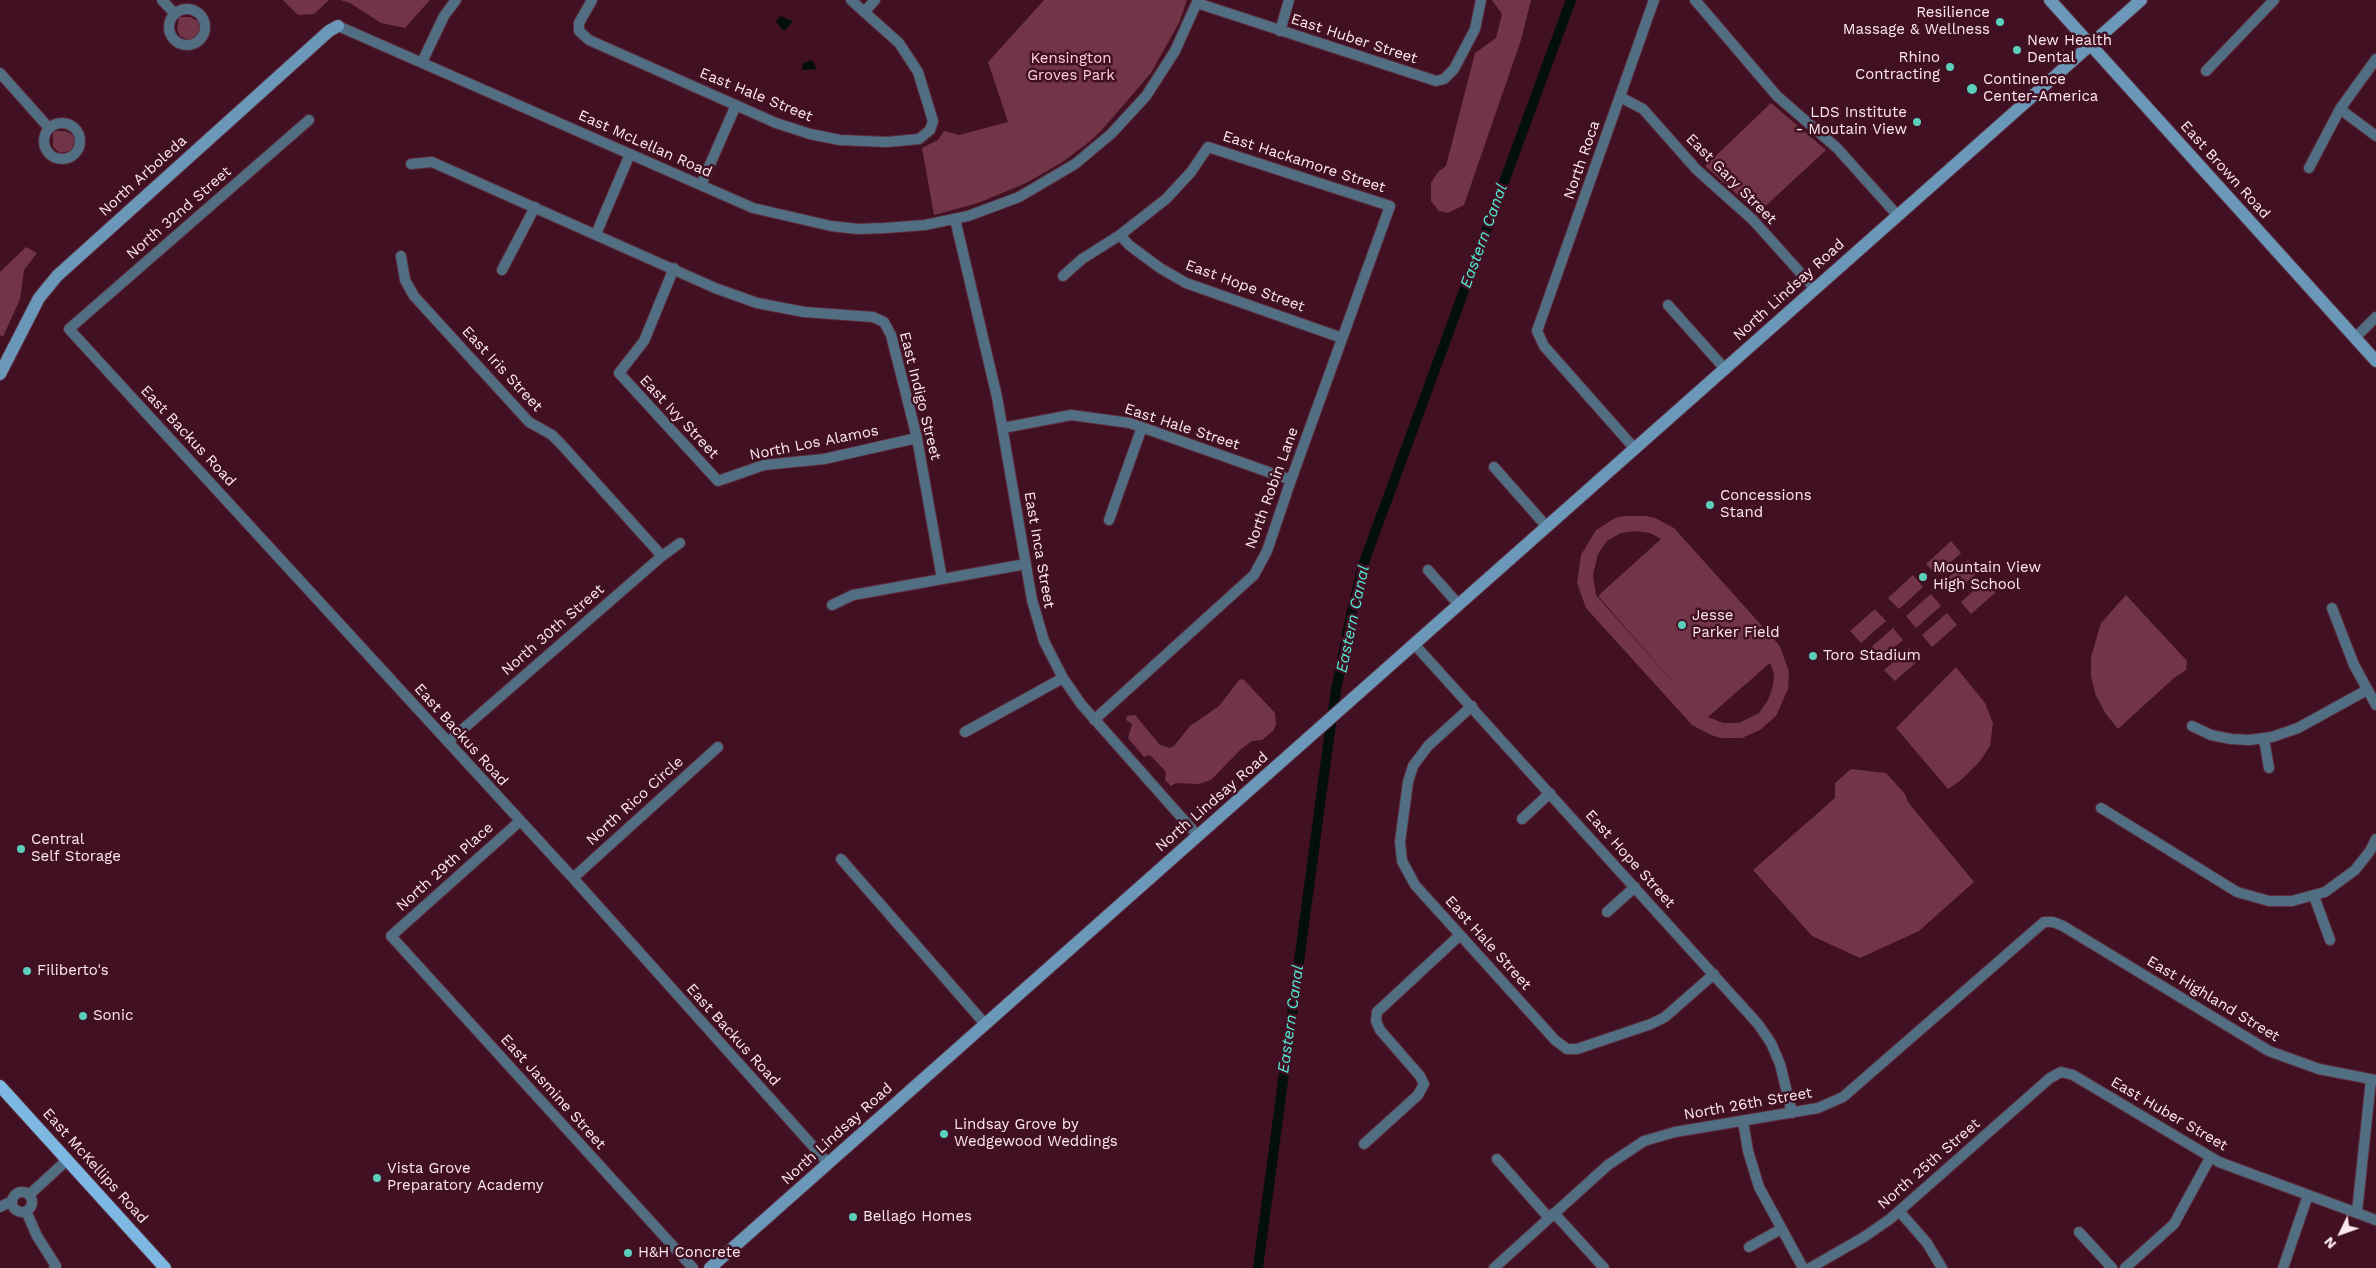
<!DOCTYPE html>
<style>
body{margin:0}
#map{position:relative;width:2376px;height:1268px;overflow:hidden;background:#411022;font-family:"Work Sans",sans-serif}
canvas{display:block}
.north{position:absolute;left:2316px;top:1208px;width:50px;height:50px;-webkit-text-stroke:4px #411022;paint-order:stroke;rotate:228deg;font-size:14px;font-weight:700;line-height:20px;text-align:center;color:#fde9ed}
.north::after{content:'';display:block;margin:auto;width:18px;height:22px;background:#fde9ed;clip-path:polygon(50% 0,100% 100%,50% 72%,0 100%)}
</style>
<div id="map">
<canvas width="2376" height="1268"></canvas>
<div class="north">N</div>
</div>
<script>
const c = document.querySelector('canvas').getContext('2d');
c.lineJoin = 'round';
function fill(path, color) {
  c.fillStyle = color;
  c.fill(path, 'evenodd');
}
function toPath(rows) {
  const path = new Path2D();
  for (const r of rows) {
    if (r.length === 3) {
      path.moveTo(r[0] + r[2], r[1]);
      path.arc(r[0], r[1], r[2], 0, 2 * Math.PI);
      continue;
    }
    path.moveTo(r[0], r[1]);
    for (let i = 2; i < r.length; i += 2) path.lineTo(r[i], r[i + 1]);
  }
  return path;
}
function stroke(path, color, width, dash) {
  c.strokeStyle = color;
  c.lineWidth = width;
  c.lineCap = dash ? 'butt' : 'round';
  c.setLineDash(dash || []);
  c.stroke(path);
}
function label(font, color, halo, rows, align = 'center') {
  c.font = font + ' "Work Sans",sans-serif';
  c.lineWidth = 5;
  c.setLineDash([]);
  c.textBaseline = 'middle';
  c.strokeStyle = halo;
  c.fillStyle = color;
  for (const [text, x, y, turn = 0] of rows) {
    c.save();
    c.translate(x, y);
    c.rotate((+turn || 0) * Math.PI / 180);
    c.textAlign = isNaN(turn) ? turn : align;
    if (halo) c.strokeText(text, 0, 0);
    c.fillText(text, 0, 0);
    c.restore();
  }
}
const green = toPath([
 [283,0,329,0,314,14,298,15],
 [340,0,430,0,405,28,381,23,350,3],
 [1044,0,1187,0,1179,23,1151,73,1101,131,1089,142,1061,163,1026,183,978,203,934,215,922,148,938,140,944,131,959,135,1008,122,988,62],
 [1492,0,1531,0,1521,40,1464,205,1448,213,1439,211,1431,201,1431,183,1438,172,1446,166,1475,53,1496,38,1502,14],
 [179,17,190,17,198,21,200,32,196,37,188,40,180,36,177,30],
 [1771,103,1826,150,1758,213,1705,166],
 [56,131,65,131,73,135,75,142,70,151,60,153,53,147,53,133],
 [26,247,37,253,24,270,20,299,3,337,0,335,0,272],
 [1624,516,1645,516,1655,518,1674,528,1780,646,1789,672,1788,689,1776,716,1760,730,1742,738,1721,738,1711,735,1692,725,1586,608,1577,583,1581,555,1596,530,1615,518],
 [1635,531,1650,533,1661,539,1599,595,1599,597,1691,703,1596,595,1593,575,1598,554,1607,541,1621,533],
 [1770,663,1774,674,1773,686,1768,700,1759,713,1739,723,1723,723,1708,717],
 [1951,541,1961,553,1937,575,1926,564],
 [1968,560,1978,572,1953,594,1943,582],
 [1913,575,1923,587,1899,609,1888,598],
 [1986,580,1996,592,1971,614,1961,602],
 [1931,594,1941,606,1916,628,1906,616],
 [2126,595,2187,661,2186,670,2174,678,2118,729,2106,714,2096,696,2091,677,2091,657,2101,623],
 [1875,609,1886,621,1861,643,1850,631],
 [1947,613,1957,625,1932,647,1922,635],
 [1893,628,1903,640,1878,662,1868,650],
 [1909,648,1920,659,1895,681,1884,670],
 [1956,667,1985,703,1993,723,1990,746,1980,761,1961,780,1948,789,1896,728],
 [1240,679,1244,680,1275,713,1276,725,1273,731,1262,740,1252,741,1241,749,1211,780,1199,784,1176,783,1171,786,1165,780,1166,772,1152,757,1149,755,1144,757,1128,738,1132,724,1126,720,1127,716,1135,715,1160,745,1170,748,1174,746,1190,726,1219,706],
 [1851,769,1886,773,1905,794,1908,802,1974,882,1919,931,1860,958,1812,936,1753,870,1835,798,1835,783]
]);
const water = toPath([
 [780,16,793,21,784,31,776,22],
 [812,60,817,69,802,70,803,63]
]);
const canal = toPath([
 [1258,1268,1328,745,1336,690,1351,615,1363,565,1571,0]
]);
const street = toPath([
 [162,0,175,14],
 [592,0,579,23,579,31,589,40,776,123,810,134,840,140,887,142,919,139,930,130,933,121,918,72,899,43,851,0],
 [1695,0,1777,96,1837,148,1898,216],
 [1197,3,1436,81,1444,79,1454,69,1475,29,1481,0],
 [187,27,18],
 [864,12,875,0],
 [338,26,753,208,831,226,858,229,885,228,925,225,968,216,1019,197,1075,164,1111,134,1146,96,1175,51,1198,0],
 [1280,31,1289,0],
 [422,62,444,16,456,0],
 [2206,71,2274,0],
 [0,73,49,128],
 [1620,97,1643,109,1696,169,1753,220,1815,289],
 [2340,109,2376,136],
 [309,120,69,329,573,878,828,1163],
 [62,141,18],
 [411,164,432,162,715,288,757,303,804,312,873,317,884,322,891,335,917,438,942,579],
 [2309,168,2340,109,2376,59],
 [701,185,736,105],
 [955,219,997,397,1032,600,1044,641,1063,678,1081,704,1198,836],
 [596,234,630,154],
 [1120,235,1129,245,1160,268,1186,283,1342,338],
 [401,256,405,280,414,296,529,422,552,435,561,444,662,556],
 [674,268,644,341,619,373,718,481,764,465,824,459,917,438],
 [502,270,535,207],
 [1063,276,1082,259,1120,235,1166,199,1191,172,1208,147,1390,206,1291,480,1267,551,1254,575,1094,720],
 [1668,305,1725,369],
 [2355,338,2376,317],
 [1003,428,1071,415,1130,423,1291,480],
 [1635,449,1544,346,1537,331,1654,0],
 [1494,467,1547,527],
 [1109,520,1142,427],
 [1428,570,1459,605],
 [832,605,853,595,1026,564],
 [2332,608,2354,665,2376,705],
 [1414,644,1758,1024,1771,1043,1780,1064,1792,1113],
 [1472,706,1428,746,1413,766,1408,782,1400,842,1402,861,1415,885,1555,1040,1567,1049,1577,1049,1651,1024,1665,1017,1714,974],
 [2192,726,2211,735,2231,739,2249,740,2272,737,2298,728,2367,690],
 [965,732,1063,678],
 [2264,739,2269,768],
 [448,742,662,556,680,543],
 [2101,808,2237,892,2269,901,2292,901,2325,892,2355,870,2370,851,2376,839],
 [1522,819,1550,793],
 [520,821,391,936,693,1268],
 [841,859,985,1024],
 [573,878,718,747],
 [2314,896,2330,940],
 [1607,912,1635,887],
 [1743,1121,1748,1151,1759,1187,1803,1268],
 [1364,1144,1418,1095,1424,1084,1420,1076,1380,1030,1376,1021,1377,1012,1460,935],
 [1497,1159,1549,1218],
 [22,1202,10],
 [29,1195,67,1160],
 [0,1207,12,1201],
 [26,1211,37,1236,56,1266,54,1268],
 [1899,1211,1927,1243,1942,1268],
 [2357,1212,2371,1080],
 [1554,1213,1604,1268],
 [2079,1232,2112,1268],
 [1749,1247,1781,1229],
 [1494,1268,1608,1165,1644,1141,1675,1132,1818,1108,1843,1097,2044,922,2053,922,2063,926,2269,1051,2319,1069,2376,1080],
 [1810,1268,1864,1237,1890,1219,2050,1078,2061,1072,2073,1075,2219,1162,2376,1220],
 [2125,1268,2174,1224,2210,1158],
 [2283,1268,2308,1195]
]);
const secondary = toPath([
 [2050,0,2376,361],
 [0,374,39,298,57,276,329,31,338,26],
 [710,1268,2141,0]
]);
const primary = toPath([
 [0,1086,165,1268]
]);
const markers = [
 [2000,22,5,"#5bcebc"],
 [2017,50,5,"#5bcebc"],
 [1950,67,5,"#5bcebc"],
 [1972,89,6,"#5bcebc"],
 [1917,122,5,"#5bcebc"],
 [1710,505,5,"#5bcebc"],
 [1923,577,5,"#5bcebc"],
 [1682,625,5,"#5bcebc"],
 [1813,656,5,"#5bcebc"],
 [21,849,5,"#5bcebc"],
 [27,971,5,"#5bcebc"],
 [83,1016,5,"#5bcebc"],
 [944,1134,5,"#5bcebc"],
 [377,1178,5,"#5bcebc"],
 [853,1217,5,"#5bcebc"],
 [628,1253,5,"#5bcebc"]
];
const poiNames = [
 ["Resilience",1990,13,"right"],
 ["Massage & Wellness",1990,30,"right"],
 ["New Health",2027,41],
 ["Dental",2027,58],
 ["Rhino",1940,58,"right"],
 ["Contracting",1940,75,"right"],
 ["Continence",1983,80],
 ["Center-America",1983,97],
 ["LDS Institute",1907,113,"right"],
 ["- Moutain View",1907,130,"right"],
 ["Concessions",1720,496],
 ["Stand",1720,513],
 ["Mountain View",1933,568],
 ["High School",1933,585],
 ["Jesse",1692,616],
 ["Parker Field",1692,633],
 ["Toro Stadium",1823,656],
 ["Central",31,840],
 ["Self Storage",31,857],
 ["Filiberto's",37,971],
 ["Sonic",93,1016],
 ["Lindsay Grove by",954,1125],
 ["Wedgewood Weddings",954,1142],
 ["Vista Grove",387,1169],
 ["Preparatory Academy",387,1186],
 ["Bellago Homes",863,1217],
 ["H&H Concrete",638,1253]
];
const streetNames = [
 ["East Huber Street",1354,39,18],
 ["East Hale Street",756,95,22],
 ["East McLellan Road",645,144,24],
 ["North Roca",1582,160,-71],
 ["East Hackamore Street",1304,162,18],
 ["East Brown Road",2225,170,48],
 ["North Arboleda",143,176,-42],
 ["East Gary Street",1731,179,45],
 ["North 32nd Street",179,213,-41],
 ["East Hope Street",1245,286,20],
 ["North Lindsay Road",1789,290,-42],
 ["East Iris Street",502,369,47],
 ["East Indigo Street",920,396,76],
 ["East Ivy Street",679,417,47],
 ["East Hale Street",1182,427,18],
 ["East Backus Road",188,436,47],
 ["North Los Alamos",814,443,-11],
 ["North Robin Lane",1272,488,-70],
 ["East Inca Street",1039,550,80],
 ["North 30th Street",553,630,-41],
 ["East Backus Road",461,735,48],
 ["North Rico Circle",635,801,-42],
 ["North Lindsay Road",1212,802,-41],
 ["East Hope Street",1630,859,48],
 ["North 29th Place",445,867,-42],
 ["East Hale Street",1488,943,48],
 ["East Highland Street",2213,999,31],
 ["East Backus Road",733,1035,48],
 ["East Jasmine Street",553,1092,48],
 ["North 26th Street",1748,1104,-10],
 ["East Huber Street",2169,1114,30],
 ["North Lindsay Road",837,1134,-42],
 ["North 25th Street",1929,1164,-41],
 ["East McKellips Road",95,1166,48]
];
const parkNames = [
 ["Kensington",1071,59],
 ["Groves Park",1071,76]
];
const waterNames = [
 ["Eastern Canal",1484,236,-70],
 ["Eastern Canal",1353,619,-78],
 ["Eastern Canal",1291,1019,-82]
];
fill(green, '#723548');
fill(water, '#030f0d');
stroke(canal, '#030f0d', 10);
stroke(street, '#5b2e3e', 12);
stroke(secondary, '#5b2e3e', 14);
stroke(primary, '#5b2e3e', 14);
stroke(street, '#526e83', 10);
stroke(secondary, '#6b98b9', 12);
stroke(primary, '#7db8e3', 12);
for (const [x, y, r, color] of markers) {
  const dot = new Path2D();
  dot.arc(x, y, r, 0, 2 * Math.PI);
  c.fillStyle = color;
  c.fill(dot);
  stroke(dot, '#411022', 2);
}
label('15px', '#fde9ed', '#411022', poiNames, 'left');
label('15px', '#fde9ed', '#411022', streetNames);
label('15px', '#fdd0db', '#411022', parkNames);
label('italic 16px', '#51edd7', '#411022', waterNames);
</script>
